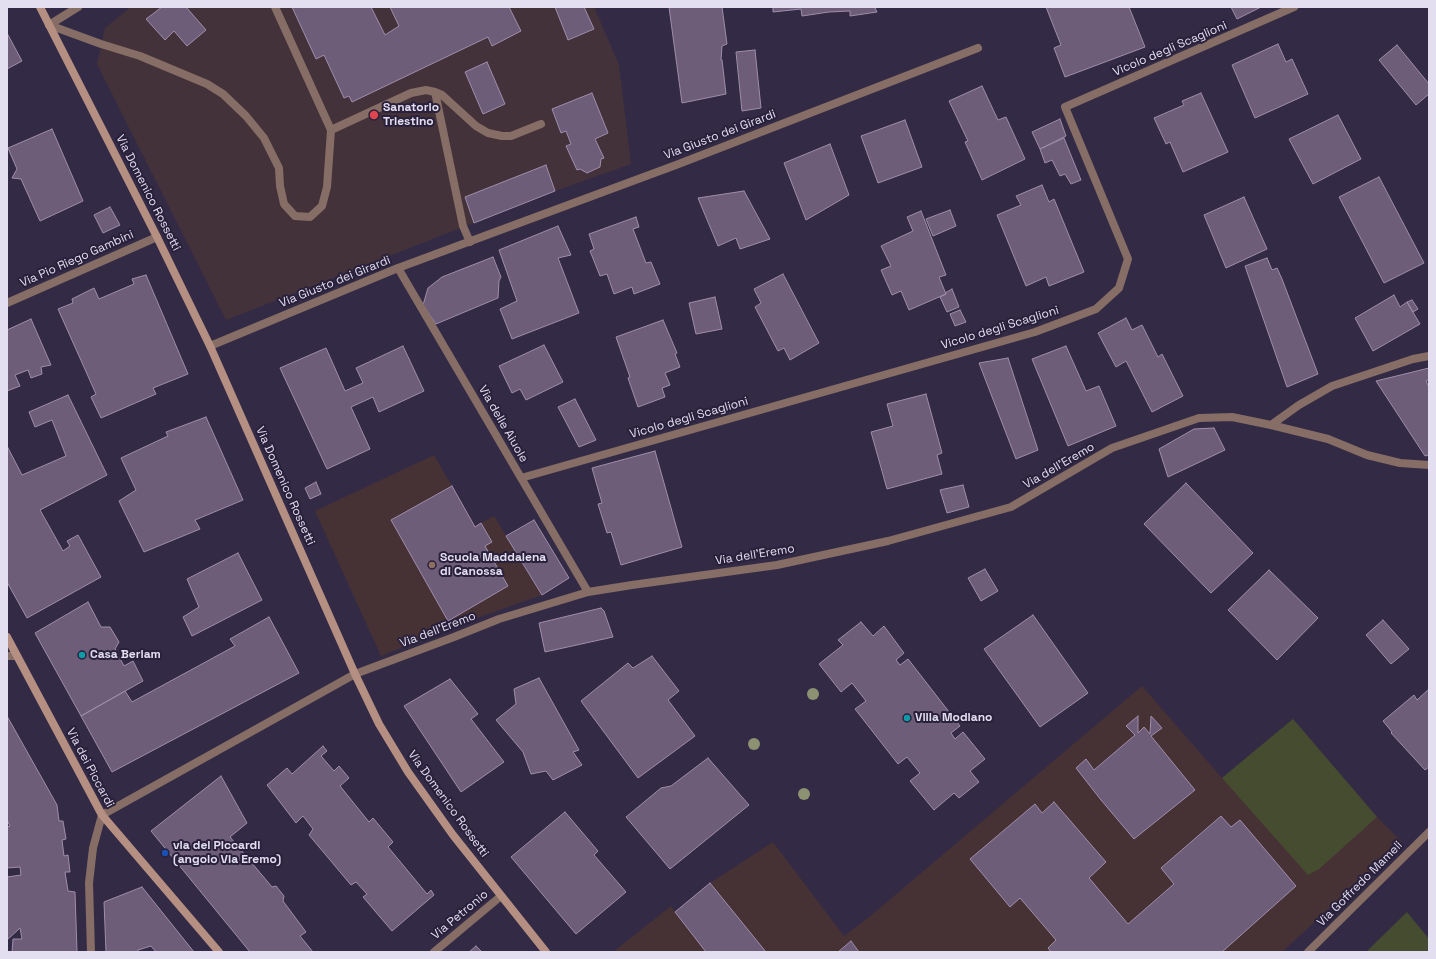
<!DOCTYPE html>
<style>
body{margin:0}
#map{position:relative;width:1436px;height:959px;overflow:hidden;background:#332b46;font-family:"Space Grotesk",sans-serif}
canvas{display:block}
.frame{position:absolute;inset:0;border:8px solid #e3def0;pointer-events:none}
</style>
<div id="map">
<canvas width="1436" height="959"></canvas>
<div class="frame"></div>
</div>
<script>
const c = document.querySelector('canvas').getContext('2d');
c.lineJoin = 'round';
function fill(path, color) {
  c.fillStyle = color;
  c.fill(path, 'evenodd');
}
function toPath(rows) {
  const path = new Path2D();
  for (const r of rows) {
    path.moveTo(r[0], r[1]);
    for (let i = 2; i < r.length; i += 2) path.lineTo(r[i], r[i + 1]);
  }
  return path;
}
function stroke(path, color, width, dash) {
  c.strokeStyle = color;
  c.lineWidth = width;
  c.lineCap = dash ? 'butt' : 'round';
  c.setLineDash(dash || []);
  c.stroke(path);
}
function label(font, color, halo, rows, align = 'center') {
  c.font = font + ' "Space Grotesk",sans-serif';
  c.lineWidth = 4;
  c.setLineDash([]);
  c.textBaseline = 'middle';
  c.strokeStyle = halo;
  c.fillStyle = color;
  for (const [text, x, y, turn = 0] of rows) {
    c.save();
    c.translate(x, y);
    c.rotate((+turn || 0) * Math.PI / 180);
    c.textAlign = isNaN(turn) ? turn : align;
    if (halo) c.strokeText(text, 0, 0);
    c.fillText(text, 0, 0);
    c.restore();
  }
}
const education = toPath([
 [434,455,475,526,494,516,542,595,457,625,381,656,315,511],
 [1142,686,1222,778,1293,719,1377,817,1402,842,1282,952,613,952,671,906,675,912,710,883,773,842,844,936,868,918]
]);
const medical = toPath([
 [131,7,594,7,619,65,631,164,555,191,226,320,97,64,105,28]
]);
const green = toPath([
 [1293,719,1377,817,1319,869,1308,875,1222,778],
 [1407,912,1429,939,1429,952,1366,952]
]);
const building = toPath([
 [162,7,186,7,206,30,187,46,174,31,165,40,146,19,162,7],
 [292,7,371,7,385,35,399,26,390,7,509,7,521,31,492,46,488,37,352,102,349,96,344,98,324,55,316,59,292,7],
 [555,7,584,7,594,29,568,40,555,7],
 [669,7,722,7,727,44,722,46,721,60,722,60,726,94,682,103,669,7],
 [773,7,879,7,875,8,877,12,850,16,850,11,829,12,802,16,801,9,773,12,773,7],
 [1046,7,1129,7,1145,47,1065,77,1054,48,1061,45,1046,7],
 [1231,7,1261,7,1237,19,1231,7],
 [7,33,22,61,7,69,7,33],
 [1278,44,1286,62,1292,59,1308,94,1255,118,1232,65,1278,44],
 [1397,45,1429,84,1429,94,1416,105,1379,60,1397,45],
 [755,50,761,108,742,111,736,52,755,50],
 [487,62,505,104,483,114,465,72,487,62],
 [982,86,998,120,1006,117,1025,159,982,180,965,142,968,141,949,101,982,86],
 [592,93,608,133,595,139,604,158,601,159,600,167,587,173,580,169,577,170,566,146,571,144,566,131,561,133,552,109,592,93],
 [1201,93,1228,152,1183,172,1170,142,1166,144,1154,118,1184,105,1182,101,1201,93],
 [1338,115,1361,159,1313,184,1289,139,1338,115],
 [1060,119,1066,136,1040,149,1032,132,1060,119],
 [905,120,922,167,878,183,861,136,905,120],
 [52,129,83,201,40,221,21,179,12,178,17,169,8,148,52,129],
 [1064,138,1081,180,1071,184,1065,174,1060,176,1052,160,1045,163,1040,149,1064,138],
 [830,144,849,195,806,220,784,163,830,144],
 [546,165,555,191,474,223,465,197,546,165],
 [1379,177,1424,263,1384,283,1339,197,1379,177],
 [1042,185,1049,202,1054,199,1084,272,1049,286,1046,277,1026,286,997,215,1021,205,1016,196,1042,185],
 [744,191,770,239,740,249,736,238,718,246,698,198,744,191],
 [1244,197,1267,249,1226,268,1204,215,1244,197],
 [110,207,120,225,103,233,94,215,110,207],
 [950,210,956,226,933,236,926,219,950,210],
 [921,211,946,275,939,277,946,294,909,310,901,291,892,295,881,270,891,266,881,246,913,231,907,217,921,211],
 [636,217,639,227,633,229,646,263,651,262,660,284,634,294,632,287,614,294,607,274,600,276,590,251,594,249,589,234,636,217],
 [558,226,571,255,558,258,579,313,512,339,500,309,517,301,499,250,558,226],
 [493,257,501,277,499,281,498,298,436,324,423,305,428,288,442,277,493,257],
 [1267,258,1272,270,1277,268,1282,279,1318,374,1287,387,1245,266,1267,258],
 [783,274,819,343,790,360,784,348,778,351,755,307,761,303,754,289,783,274],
 [146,275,188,374,153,388,156,394,101,418,91,397,96,394,58,309,73,303,72,299,94,288,99,299,134,284,132,279,146,275],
 [952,289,959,307,947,312,940,297,946,294,945,293,952,289],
 [1394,295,1400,307,1407,302,1420,324,1373,351,1355,318,1394,295],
 [715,297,722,329,696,334,689,303,715,297],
 [1412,300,1418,309,1413,312,1407,302,1412,300],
 [960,310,966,322,955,326,950,314,960,310],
 [1126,318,1132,330,1142,325,1158,357,1162,354,1183,396,1152,412,1126,361,1116,367,1098,333,1126,318],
 [31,319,51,365,41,367,42,374,31,378,28,370,15,375,20,386,7,391,7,330,31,319],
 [663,320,677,353,675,354,680,367,665,373,670,385,662,388,665,397,638,407,628,378,630,377,616,337,663,320],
 [544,345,563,382,526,400,520,389,512,393,499,366,544,345],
 [403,346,424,391,379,412,373,397,351,407,370,449,327,469,280,368,326,348,345,391,363,383,356,368,403,346],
 [1066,346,1086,391,1099,386,1116,426,1068,446,1032,359,1066,346],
 [1008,358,1038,450,1016,459,979,363,1008,358],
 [1429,368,1429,381,1428,380,1426,381,1429,387,1429,455,1425,456,1376,381,1429,368],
 [926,394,942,453,937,455,942,474,887,489,871,432,893,426,887,404,926,394],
 [68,395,107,475,40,510,63,551,70,546,67,541,78,535,101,577,27,618,7,582,7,446,22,475,66,456,52,420,35,427,29,412,68,395],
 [575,399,596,440,579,447,558,407,575,399],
 [206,417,243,500,195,520,200,529,144,552,119,501,136,490,121,458,168,436,166,432,206,417],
 [1214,428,1225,450,1168,477,1159,449,1194,429,1214,428],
 [655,451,682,547,621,565,611,532,607,533,598,504,602,503,592,468,655,451],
 [316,482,321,494,310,499,305,488,316,482],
 [1186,483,1253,553,1211,593,1144,524,1186,483],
 [963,485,969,507,947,513,940,490,963,485],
 [452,486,475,527,481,523,492,542,485,546,508,586,448,621,391,520,452,486],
 [534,520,569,578,542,595,506,536,534,520],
 [238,553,262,600,192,636,183,617,199,607,187,579,238,553],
 [985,569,998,591,981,601,968,578,985,569],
 [1269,570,1318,618,1277,660,1228,610,1269,570],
 [88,602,101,627,110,627,119,642,115,649,124,666,133,661,143,681,81,716,35,633,88,602],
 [601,608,604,611,613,637,545,652,539,623,601,608],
 [1033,615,1088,693,1040,727,984,649,1033,615],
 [269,617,299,673,112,772,81,716,125,691,132,702,235,646,230,639,269,617],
 [1383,620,1409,649,1391,664,1366,635,1383,620],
 [861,622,873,636,884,626,904,653,896,660,900,665,908,659,960,726,951,733,955,739,963,732,985,759,970,771,979,782,959,798,954,793,934,810,910,781,920,773,907,757,898,764,855,709,866,701,852,683,841,692,819,664,843,645,838,640,861,622],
 [652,656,679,691,668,700,695,736,638,778,581,701,628,663,633,668,652,656],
 [539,678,579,750,573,752,582,765,553,780,546,771,531,774,523,752,496,720,516,704,514,689,539,678],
 [450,679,478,714,471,719,504,762,461,792,404,706,450,679],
 [1429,689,1429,767,1425,770,1391,733,1392,732,1383,721,1414,695,1417,700,1429,689],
 [7,716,57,805,59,821,63,821,66,839,62,840,64,856,68,855,70,872,65,872,68,891,75,892,77,952,12,952,13,939,22,939,20,928,7,940,7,877,21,875,20,867,7,868,7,827,10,826,7,820,7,716],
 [1138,716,1138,733,1144,727,1150,734,1151,716,1162,728,1151,736,1195,790,1134,839,1101,800,1076,768,1086,759,1094,770,1135,735,1126,726,1138,716],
 [323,746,327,751,321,756,334,771,339,766,349,778,340,786,369,822,373,818,393,842,388,847,427,894,431,890,434,895,392,931,363,897,367,894,356,882,351,885,309,835,313,829,303,816,296,823,267,785,287,768,292,774,323,746],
 [708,758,749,805,670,869,626,817,661,788,671,786,708,758],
 [221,776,247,823,230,837,272,887,276,886,284,896,283,901,306,932,300,936,313,952,250,952,151,831,221,776],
 [1054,802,1106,862,1089,878,1128,924,1174,884,1161,868,1221,816,1231,827,1240,820,1296,886,1222,952,1051,952,1048,948,1056,940,1020,898,1010,907,970,859,1035,804,1042,813,1054,802],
 [565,812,598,851,594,855,626,892,576,934,511,857,565,812],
 [710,883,766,952,706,952,675,912,710,883],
 [142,887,194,952,156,952,151,946,138,950,138,952,106,952,104,902,142,887],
 [851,941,859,952,838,952,851,941],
 [476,946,482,952,469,952,476,946]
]);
const service = toPath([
 [49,25,101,44,140,56,207,84,223,94,246,116,264,138,279,168,280,186,284,204,295,216,310,217,322,206,327,187,331,130,275,7],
 [435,92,463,226,470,242],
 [331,130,411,93,426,90,435,92,442,95,476,126,488,133,502,136,511,136,541,124]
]);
const minor = toPath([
 [49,25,78,7],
 [398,268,588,592],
 [7,303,157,237],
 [210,346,398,268,676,165,978,48],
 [1271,425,1299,405,1332,386,1413,359,1429,356],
 [521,478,1035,332,1096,309,1119,288,1128,259,1065,107,1294,7],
 [7,656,16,656],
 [91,952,89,883,93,848,102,815,355,674,454,637,499,619,588,592,632,585,777,565,888,541,1011,507,1112,448,1199,418,1232,417,1271,425,1328,439,1367,455,1400,463,1429,465],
 [434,952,501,896],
 [1308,952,1429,832]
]);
const secondary = toPath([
 [40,7,157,237,210,346,355,674,379,724,408,772,453,835,546,952],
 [7,637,102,815,219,952]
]);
const trees = [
 [813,694],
 [754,744],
 [804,794]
];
const markers = [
 [374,115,5,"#e0444e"],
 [432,565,4,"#8d6e63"],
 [82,655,4,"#0f9aa8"],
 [907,718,4,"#0f9aa8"],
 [165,853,4,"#1a4fb4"]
];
const streetNames = [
 ["Vicolo degli Scaglioni",1170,49,-23],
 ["Via Giusto dei Girardi",720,135,-21],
 ["Via Domenico Rossetti",148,193,63],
 ["Via Pio Riego Gambini",77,259,-24],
 ["Via Giusto dei Girardi",335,282,-22],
 ["Vicolo degli Scaglioni",1000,328,-17],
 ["Vicolo degli Scaglioni",689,418,-16],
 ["Via delle Aiuole",503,424,60],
 ["Via dell'Eremo",1059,466,-30],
 ["Via Domenico Rossetti",285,486,66],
 ["Via dell'Eremo",755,555,-9],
 ["Via dell'Eremo",438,630,-21],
 ["Via dei Piccardi",90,768,62],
 ["Via Domenico Rossetti",448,804,54],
 ["Via Goffredo Mameli",1360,884,-45],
 ["Via Petronio",460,915,-40]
];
const poiNames = [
 ["Sanatorio",383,108],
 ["Triestino",383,122],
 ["Scuola Maddalena",440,558],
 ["di Canossa",440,572],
 ["Casa Berlam",90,655],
 ["Villa Modiano",915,718],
 ["via dei Piccardi",173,846],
 ["(angolo Via Eremo)",173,860]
];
fill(education, '#463135');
fill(medical, '#44323a');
fill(green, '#464c30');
fill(building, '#6e5d79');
stroke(building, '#9f8dac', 1);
stroke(service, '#866d65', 8);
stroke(minor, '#866d65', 8);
stroke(secondary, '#b68f83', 8);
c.fillStyle = '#8b9171';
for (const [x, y] of trees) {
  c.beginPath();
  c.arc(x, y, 6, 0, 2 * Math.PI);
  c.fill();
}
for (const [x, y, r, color] of markers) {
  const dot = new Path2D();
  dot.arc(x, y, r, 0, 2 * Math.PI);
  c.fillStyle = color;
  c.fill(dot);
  stroke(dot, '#29213b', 1.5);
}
label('12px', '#e3def0', '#29213b', streetNames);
label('bold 12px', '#e3def0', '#29213b', poiNames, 'left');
</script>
